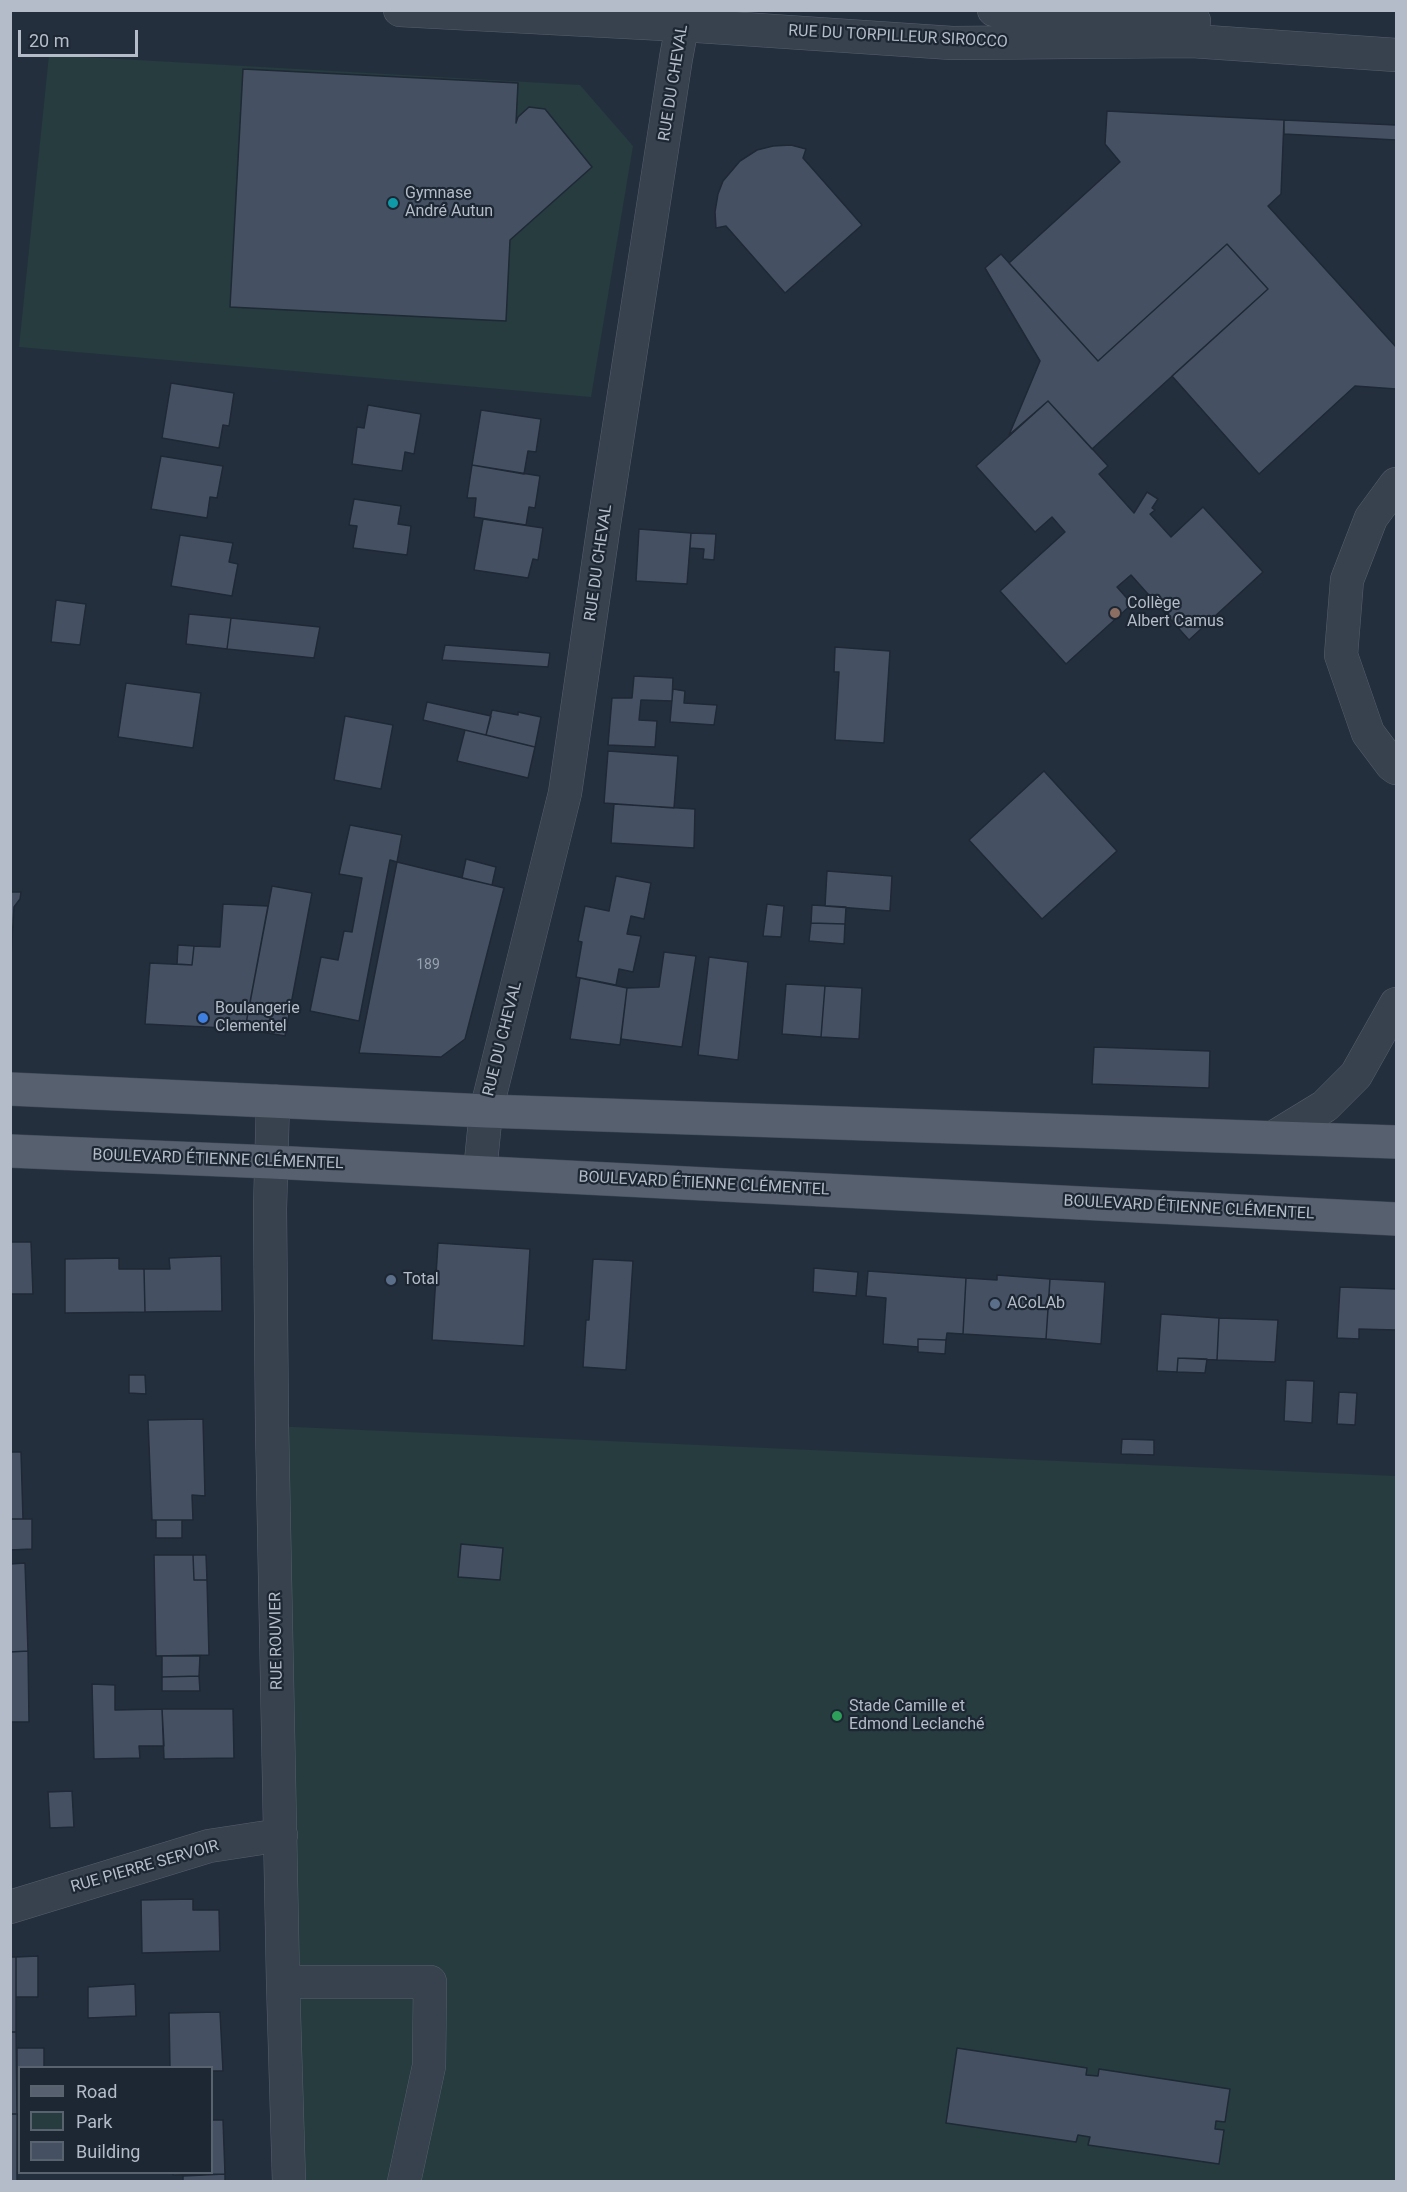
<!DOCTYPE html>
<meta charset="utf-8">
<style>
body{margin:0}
#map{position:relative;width:1407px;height:2192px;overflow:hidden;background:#242f3e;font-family:Roboto,sans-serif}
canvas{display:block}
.frame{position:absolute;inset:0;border:12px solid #b4bcc9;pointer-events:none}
.legend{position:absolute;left:18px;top:2066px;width:195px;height:108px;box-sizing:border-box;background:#1d2633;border:2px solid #59626f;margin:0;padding:8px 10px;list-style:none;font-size:18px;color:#b4bcc9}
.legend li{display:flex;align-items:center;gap:12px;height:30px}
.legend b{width:30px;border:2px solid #59626f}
.scale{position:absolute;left:18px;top:30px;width:120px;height:27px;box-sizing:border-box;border:3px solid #b4bcc9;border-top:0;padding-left:8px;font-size:18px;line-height:21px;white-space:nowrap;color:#b4bcc9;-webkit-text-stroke:4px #1d2633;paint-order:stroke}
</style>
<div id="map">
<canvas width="1407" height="2192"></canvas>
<div class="frame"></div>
<ul class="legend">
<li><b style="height:8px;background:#56606e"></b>Road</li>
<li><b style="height:16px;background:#263c3f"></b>Park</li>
<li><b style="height:16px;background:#455162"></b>Building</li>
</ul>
<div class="scale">20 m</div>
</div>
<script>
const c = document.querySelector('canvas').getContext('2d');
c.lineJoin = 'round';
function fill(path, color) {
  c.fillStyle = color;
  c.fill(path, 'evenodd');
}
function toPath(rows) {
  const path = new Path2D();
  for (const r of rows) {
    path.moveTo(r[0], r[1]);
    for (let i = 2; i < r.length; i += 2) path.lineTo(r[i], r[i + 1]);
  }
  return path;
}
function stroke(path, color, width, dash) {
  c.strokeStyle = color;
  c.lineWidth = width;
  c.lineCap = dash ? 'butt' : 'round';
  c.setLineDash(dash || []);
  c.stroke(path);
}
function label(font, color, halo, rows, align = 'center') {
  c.font = font + ' Roboto,sans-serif';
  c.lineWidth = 4.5;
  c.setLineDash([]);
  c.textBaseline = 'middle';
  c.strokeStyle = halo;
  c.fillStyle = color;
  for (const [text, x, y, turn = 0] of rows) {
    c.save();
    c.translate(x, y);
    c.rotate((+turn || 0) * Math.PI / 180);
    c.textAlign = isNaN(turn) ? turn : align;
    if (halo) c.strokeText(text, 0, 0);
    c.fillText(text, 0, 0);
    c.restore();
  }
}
const green = toPath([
 [49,55,580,85,633,146,591,397,19,347],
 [272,1426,1396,1476,1396,2181,289,2181]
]);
const building = toPath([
 [243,69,518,83,516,123,518,117,529,107,545,109,592,167,510,240,506,321,230,307,243,69],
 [1107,111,1284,120,1281,194,1268,206,1396,347,1396,389,1355,386,1259,474,1172,376,1268,289,1227,244,1098,361,1009,263,1120,162,1105,144,1107,111],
 [1284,120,1396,125,1396,140,1284,134,1284,120],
 [791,145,806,149,803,158,862,225,785,293,726,226,716,228,715,212,718,194,723,181,740,161,757,150,773,146,791,145],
 [1227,244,1268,289,1092,449,1048,401,1009,435,1040,361,985,268,1001,254,1098,361,1227,244],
 [171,383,234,393,229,426,223,425,219,448,162,438,171,383],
 [1048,401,1108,466,1099,474,1134,513,1147,492,1158,499,1152,508,1155,510,1150,514,1171,537,1203,507,1263,572,1189,640,1131,575,1117,587,1132,604,1066,664,1000,591,1065,532,1052,517,1035,532,976,466,1048,401],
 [368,405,421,414,414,454,405,452,402,471,352,464,357,427,364,428,368,405],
 [481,410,541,419,536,452,528,451,524,474,472,465,481,410],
 [161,456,223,466,217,498,210,497,207,518,151,509,161,456],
 [472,465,540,476,535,508,529,507,526,525,474,517,476,498,467,498,472,465],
 [354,499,401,506,398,524,411,526,407,555,353,548,357,526,349,525,354,499],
 [483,519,543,528,538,560,533,559,528,578,474,570,483,519],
 [639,529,691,533,687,584,636,581,639,529],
 [691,533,716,534,714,560,703,559,704,549,690,548,691,533],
 [180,535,233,543,229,562,238,564,232,596,171,586,180,535],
 [56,600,86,604,80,645,51,642,56,600],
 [189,614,231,618,227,649,186,644,189,614],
 [231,618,320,627,314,658,227,649,231,618],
 [445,645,550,653,548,667,442,660,445,645],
 [835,647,890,651,884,743,835,740,839,672,834,672,835,647],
 [634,676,673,678,672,701,641,700,639,720,657,721,655,747,608,745,612,698,632,698,634,676],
 [126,683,201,693,193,748,118,737,126,683],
 [673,689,685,691,684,703,717,705,714,725,670,722,673,689],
 [427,702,491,716,486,735,423,720,427,702],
 [492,710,518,715,518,712,541,717,535,747,486,735,492,710],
 [345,716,393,725,381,789,334,780,345,716],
 [465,730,535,747,528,778,457,761,465,730],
 [608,751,678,756,674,808,604,803,608,751],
 [1044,771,1117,851,1042,919,969,840,1044,771],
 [614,804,695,809,694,848,611,843,614,804],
 [350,825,402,835,397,862,390,860,359,1021,310,1011,321,957,338,960,344,931,352,932,362,878,339,874,350,825],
 [466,859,496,867,492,885,462,878,466,859],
 [397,862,504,888,465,1039,441,1057,359,1053,397,862],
 [827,871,892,876,890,911,825,906,827,871],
 [616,876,651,883,644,919,631,916,627,934,641,936,633,972,619,969,616,985,576,977,582,942,578,941,585,906,609,911,616,876],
 [272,886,312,893,285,1036,245,1029,272,886],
 [10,892,21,892,20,899,14,907,10,975,10,892],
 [223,904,268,906,245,1029,145,1024,150,963,192,965,194,946,220,947,223,904],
 [767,904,784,906,781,937,763,936,767,904],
 [812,905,846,907,845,924,811,923,812,905],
 [811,923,845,924,844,944,809,941,811,923],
 [178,945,194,946,192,965,177,964,178,945],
 [664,952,696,956,682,1047,621,1039,627,988,659,987,664,952],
 [709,957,748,962,738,1060,698,1055,709,957],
 [580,978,627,988,620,1045,570,1039,580,978],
 [786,984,825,986,821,1037,782,1034,786,984],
 [825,986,862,988,859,1039,821,1037,825,986],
 [1094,1047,1210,1051,1209,1088,1092,1084,1094,1047],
 [10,1242,31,1242,33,1294,10,1294,10,1242],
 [438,1243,530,1249,524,1346,432,1340,438,1243],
 [221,1256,222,1311,145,1312,144,1269,170,1269,169,1258,221,1256],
 [119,1258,119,1269,144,1269,145,1312,65,1313,65,1259,119,1258],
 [593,1259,633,1261,626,1370,583,1367,586,1320,589,1320,593,1259],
 [814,1268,858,1272,856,1296,813,1292,814,1268],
 [868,1271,966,1278,963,1334,947,1333,946,1340,918,1339,918,1347,883,1344,886,1298,866,1296,868,1271],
 [997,1275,1050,1279,1046,1339,963,1334,966,1278,997,1280,997,1275],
 [1050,1279,1105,1282,1101,1344,1046,1339,1050,1279],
 [1340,1287,1396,1289,1396,1330,1359,1329,1359,1339,1337,1338,1340,1287],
 [1161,1314,1219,1318,1217,1360,1178,1358,1177,1372,1157,1371,1161,1314],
 [1219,1318,1278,1320,1275,1362,1217,1360,1219,1318],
 [918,1339,946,1340,945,1354,918,1352,918,1339],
 [1178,1358,1207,1359,1205,1373,1177,1372,1178,1358],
 [129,1375,145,1375,146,1394,129,1393,129,1375],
 [1286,1380,1314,1381,1312,1423,1284,1421,1286,1380],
 [1339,1392,1357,1393,1355,1425,1337,1424,1339,1392],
 [203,1419,205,1496,192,1495,193,1520,152,1520,148,1420,203,1419],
 [1122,1439,1154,1440,1154,1455,1121,1454,1122,1439],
 [10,1452,21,1452,23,1519,10,1519,10,1452],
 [10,1519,32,1519,32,1549,10,1550,10,1519],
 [156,1520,182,1520,182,1538,156,1538,156,1520],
 [461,1544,503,1548,500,1580,458,1577,461,1544],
 [154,1555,193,1555,194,1580,207,1580,209,1655,156,1656,154,1555],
 [193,1555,206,1555,207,1580,194,1580,193,1555],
 [25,1563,28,1651,10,1652,10,1564,25,1563],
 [28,1651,29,1722,10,1722,10,1652,28,1651],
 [162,1656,200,1656,199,1676,162,1677,162,1656],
 [199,1676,200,1691,162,1691,162,1677,199,1676],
 [92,1684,115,1685,115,1710,162,1709,164,1746,139,1746,140,1758,94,1759,92,1684],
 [162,1709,233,1709,234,1758,164,1759,162,1709],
 [72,1791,74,1827,50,1828,48,1792,72,1791],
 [193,1899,193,1910,219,1910,220,1951,142,1953,141,1900,193,1899],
 [38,1956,38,1997,16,1997,16,1957,38,1956],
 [10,1957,16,1957,16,2032,10,2032,10,1957],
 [135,1984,136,2016,88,2018,88,1987,135,1984],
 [220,2012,223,2071,212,2071,212,2068,170,2068,169,2013,220,2012],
 [10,2032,16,2032,17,2114,10,2114,10,2032],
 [17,2048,44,2048,44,2068,20,2068,20,2114,17,2114,17,2048],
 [957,2048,1087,2068,1086,2075,1098,2076,1099,2069,1230,2089,1225,2122,1216,2121,1215,2129,1224,2130,1219,2164,1088,2145,1090,2137,1078,2135,1076,2142,946,2123,957,2048],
 [10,2114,17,2114,17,2182,10,2182,10,2114],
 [212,2114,212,2120,223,2120,225,2174,173,2175,173,2172,212,2172,212,2114],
 [225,2174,225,2182,183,2182,183,2176,225,2174]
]);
const minor = toPath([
 [400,10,683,25,952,43,1192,41,1396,55],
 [994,10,1194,21],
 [1396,484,1371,518,1347,580,1341,655,1368,733,1392,765,1396,768],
 [273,1101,270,1209,272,1426,283,1982,289,2182],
 [1276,1136,1325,1106,1356,1075,1396,1004],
 [480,1172,486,1111,565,793,604,524,676,58,685,10],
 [10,1907,209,1846,281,1835],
 [283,1982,430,1982,429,2066,404,2182]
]);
const major = toPath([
 [10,1089,486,1111,1396,1142],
 [10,1151,271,1162,1396,1219]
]);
const markers = [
 [393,203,6,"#0f9aa8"],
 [1115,613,6,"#8d6e63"],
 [203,1018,6,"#3f7fe0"],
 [391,1280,6,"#5c6f8a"],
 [995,1304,6,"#5c6f8a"],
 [837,1716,6,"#2e9e5b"]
];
const numberNames = [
 ["189",428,965]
];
const streetNames = [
 ["RUE DU TORPILLEUR SIROCCO",898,37,3],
 ["RUE DU CHEVAL",674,83,-81],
 ["RUE DU CHEVAL",599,563,-82],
 ["RUE DU CHEVAL",503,1039,-76],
 ["BOULEVARD ÉTIENNE CLÉMENTEL",218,1160,2],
 ["BOULEVARD ÉTIENNE CLÉMENTEL",704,1184,3],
 ["BOULEVARD ÉTIENNE CLÉMENTEL",1189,1208,3],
 ["RUE ROUVIER",277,1641,-91],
 ["RUE PIERRE SERVOIR",145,1867,-16]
];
const poiNames = [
 ["Gymnase",405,194],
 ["André Autun",405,212],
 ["Collège",1127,604],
 ["Albert Camus",1127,622],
 ["Boulangerie",215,1009],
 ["Clementel",215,1027],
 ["Total",403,1280],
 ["ACoLAb",1007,1304],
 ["Stade Camille et",849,1707],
 ["Edmond Leclanché",849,1725]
];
fill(green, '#263c3f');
fill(building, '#455162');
stroke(building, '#1f2835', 1.5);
stroke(minor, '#565f6c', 34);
stroke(major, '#414a57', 34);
stroke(minor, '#38414e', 33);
stroke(major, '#56606e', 33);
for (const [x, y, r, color] of markers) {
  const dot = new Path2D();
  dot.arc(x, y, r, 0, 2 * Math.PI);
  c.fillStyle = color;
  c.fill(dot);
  stroke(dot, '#1d2633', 2);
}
label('14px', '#98a1af', null, numberNames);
label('16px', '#b4bcc9', '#1d2633', streetNames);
label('16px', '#b4bcc9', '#1d2633', poiNames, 'left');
</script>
